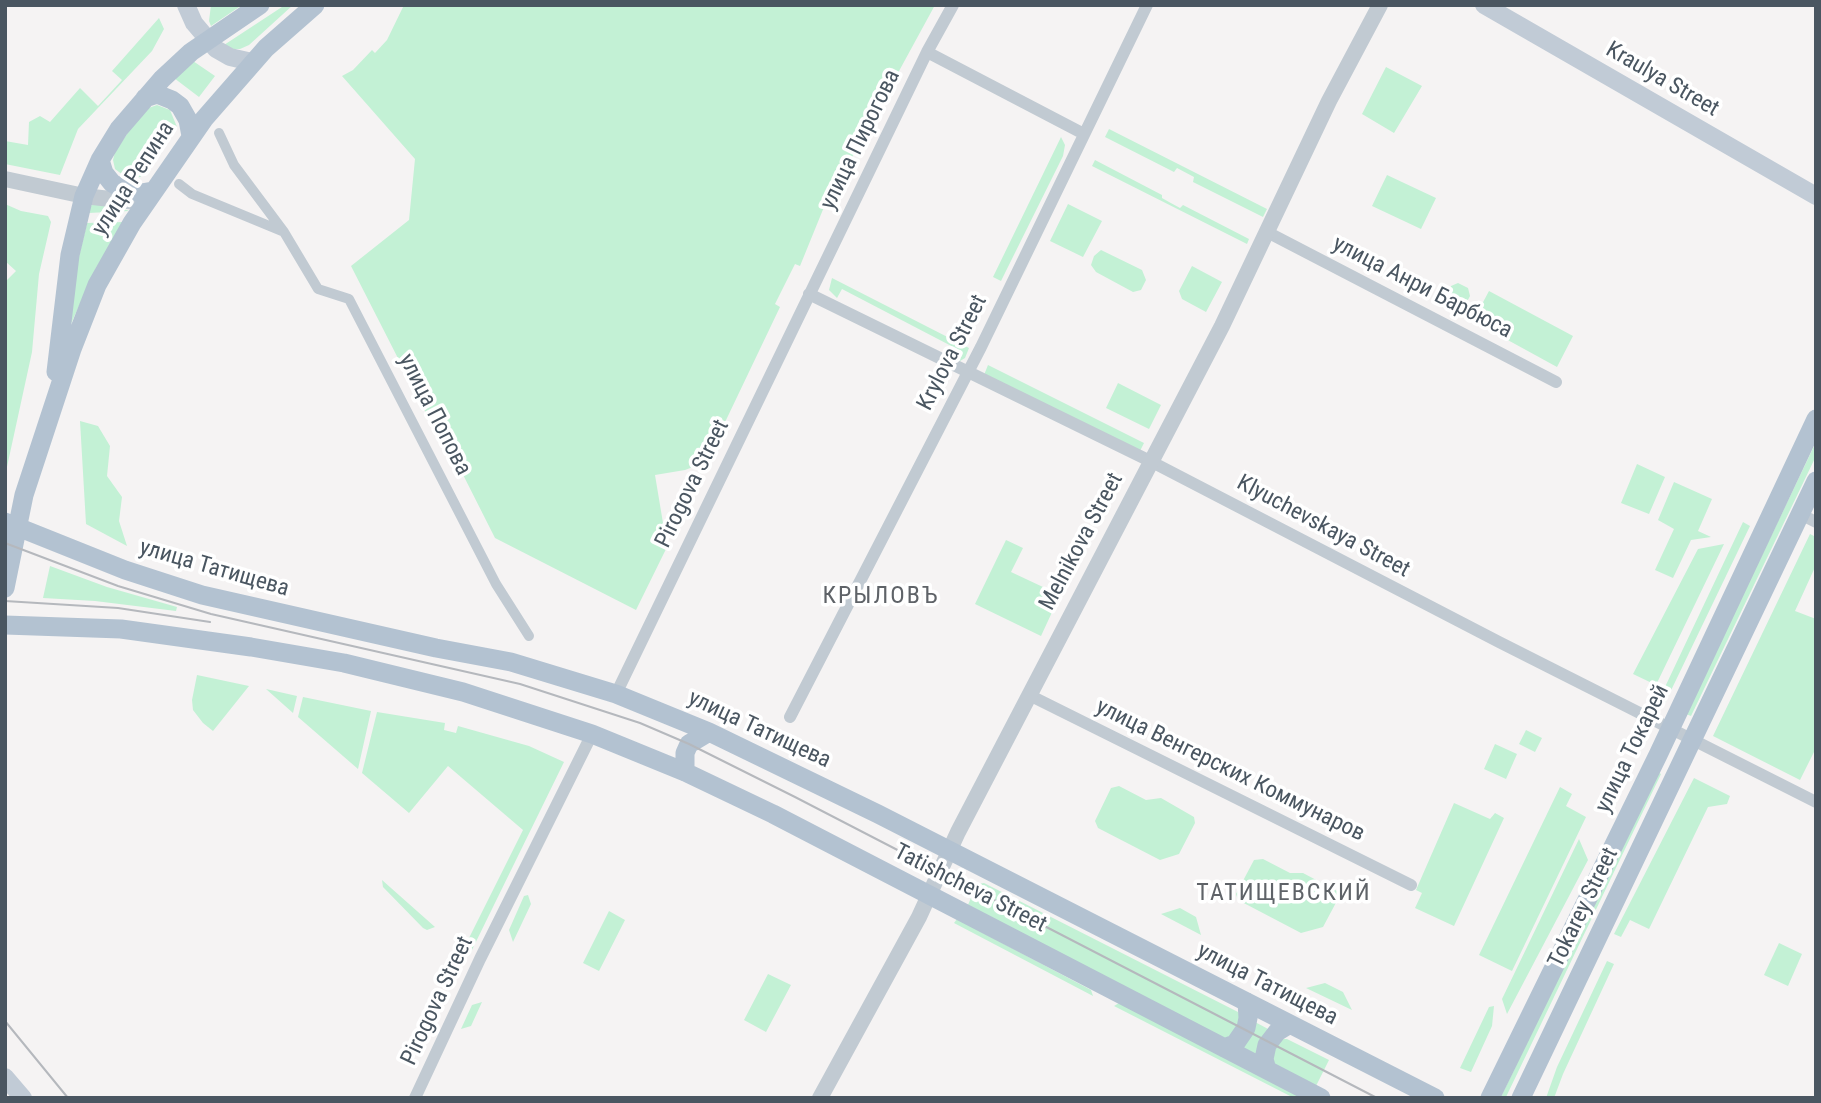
<!DOCTYPE html>
<meta charset="utf-8">
<style>
body{margin:0}
#map{position:relative;width:1821px;height:1103px;overflow:hidden;background:#f5f3f3;font-family:"Roboto Condensed",sans-serif}
canvas{display:block}
.frame{position:absolute;inset:0;border:7px solid #4a5661;pointer-events:none}
</style>
<div id="map">
<canvas width="1821" height="1103"></canvas>
<div class="frame"></div>
</div>
<script>
const c = document.querySelector('canvas').getContext('2d');
c.lineJoin = 'round';
function fill(path, color) {
  c.fillStyle = color;
  c.fill(path, 'evenodd');
}
function toPath(rows) {
  const path = new Path2D();
  for (const r of rows) {
    path.moveTo(r[0], r[1]);
    for (let i = 2; i < r.length; i += 2) path.lineTo(r[i], r[i + 1]);
  }
  return path;
}
function stroke(path, color, width, dash) {
  c.strokeStyle = color;
  c.lineWidth = width;
  c.lineCap = dash ? 'butt' : 'round';
  c.setLineDash(dash || []);
  c.stroke(path);
}
function label(font, color, halo, rows, align = 'center') {
  c.font = font + ' "Roboto Condensed",sans-serif';
  c.lineWidth = 7;
  c.setLineDash([]);
  c.textBaseline = 'middle';
  c.strokeStyle = halo;
  c.fillStyle = color;
  for (const [text, x, y, turn = 0] of rows) {
    c.save();
    c.translate(x, y);
    c.rotate((+turn || 0) * Math.PI / 180);
    c.textAlign = isNaN(turn) ? turn : align;
    if (halo) c.strokeText(text, 0, 0);
    c.fillText(text, 0, 0);
    c.restore();
  }
}
const green = toPath([
 [211,5,242,5,211,26,209,21],
 [285,5,293,5,249,45,240,49,232,49,224,45],
 [404,5,935,5,844,172,835,180,800,266,795,264,775,304,780,307,706,462,685,470,655,475,667,547,636,610,495,538,446,441,433,427,351,266,409,220,415,159,342,76,353,70,372,50,375,53,387,40],
 [159,18,164,29,152,51,78,129,60,175,5,164,5,141,28,145,29,122,40,116,50,122,80,88,98,106,122,80,112,71],
 [193,61,215,76,199,97,174,78],
 [1386,67,1422,86,1394,133,1362,114],
 [157,105,170,110,177,127,147,172,140,177,127,178,115,169,113,160,115,152,143,110],
 [1109,129,1267,209,1263,217,1193,182,1194,177,1177,168,1174,172,1105,137],
 [1061,137,1065,145,1063,156,1001,281,993,277],
 [1095,160,1162,195,1162,198,1169,202,1180,208,1183,205,1249,239,1247,244,1092,166],
 [1387,175,1436,198,1421,229,1372,206],
 [94,203,127,210,129,211,88,213,92,204],
 [5,204,21,211,48,216,51,222,39,274,32,352,5,476,5,282,16,271,5,261],
 [1068,204,1102,221,1083,257,1050,241],
 [124,222,96,268,70,326,74,277,87,223],
 [1101,250,1142,270,1146,280,1141,290,1133,292,1096,272,1091,265,1094,256],
 [1192,266,1222,282,1206,312,1182,299,1179,291],
 [832,278,969,348,965,358,960,361,955,359,959,350,842,289,837,298,829,290],
 [1458,283,1468,288,1470,296,1460,315,1441,305,1451,286],
 [1489,291,1573,336,1557,367,1473,321],
 [988,365,1144,443,1140,451,984,375],
 [1118,383,1161,405,1149,429,1106,408],
 [80,421,98,426,110,446,107,476,122,497,119,521,127,546,86,524],
 [1816,442,1816,456,1691,716,1686,714],
 [1637,464,1665,477,1649,514,1621,503],
 [1674,482,1712,499,1698,531,1711,537,1691,540,1673,578,1655,570,1674,529,1658,520],
 [1743,522,1750,526,1664,705,1656,706],
 [1810,534,1816,537,1816,565,1795,611,1816,619,1816,748,1800,780,1713,736],
 [1006,540,1023,548,1011,572,1060,595,1041,636,975,604],
 [1724,544,1656,685,1633,674,1698,549],
 [50,566,107,587,177,607,176,611,95,601,43,598],
 [197,675,249,686,213,731,203,723,193,710,192,700],
 [266,689,297,696,293,713],
 [303,697,371,711,358,769,298,717],
 [377,712,445,723,444,730,456,733,458,726,529,746,564,762,469,956,462,954,462,952,523,830,448,766,409,813,362,773],
 [1526,730,1542,738,1535,752,1519,744],
 [1495,744,1517,754,1506,779,1484,769],
 [1656,771,1661,774,1506,1097,1501,1097],
 [1694,778,1730,796,1727,804,1708,807,1649,929,1630,920,1621,937,1614,934],
 [1119,786,1146,800,1161,798,1194,817,1195,823,1179,854,1160,860,1098,828,1095,821,1111,788],
 [1560,787,1572,794,1566,806,1586,817,1512,971,1479,955],
 [1454,803,1490,819,1495,813,1504,818,1454,926,1415,908,1422,893,1416,890],
 [1579,839,1588,860,1507,1014,1502,999],
 [1263,859,1290,873,1303,873,1337,891,1339,897,1323,927,1301,933,1238,900,1236,894,1254,860],
 [382,880,435,927,427,930,423,928,383,887],
 [984,883,1238,1012,1243,1024,1225,1040,968,905,975,888,978,884],
 [528,895,531,904,513,942,509,930,524,896],
 [1180,908,1196,917,1201,935,1161,914],
 [609,911,625,920,599,971,583,963],
 [957,919,1091,990,1093,996,954,923],
 [1779,943,1802,954,1788,986,1764,975],
 [1607,961,1614,964,1563,1074,1554,1098,1546,1098,1557,1067],
 [768,974,791,985,766,1032,744,1020],
 [1325,983,1343,992,1352,1010,1306,988],
 [482,1002,471,1026,461,1029,472,1005],
 [1119,1003,1303,1098,1294,1098,1114,1006],
 [1494,1006,1492,1026,1471,1072,1460,1068,1489,1007],
 [1255,1022,1270,1030,1257,1055,1241,1047],
 [1282,1039,1287,1039,1329,1060,1316,1086,1272,1065,1270,1053]
]);
const pedestrian = toPath([
 [219,133,234,165,284,232,318,289,349,299,496,584,529,636],
 [179,184,192,194,284,232]
]);
const minor = toPath([
 [927,52,1084,134],
 [1267,232,1556,382],
 [809,294,1150,461,1499,642,1816,802],
 [1800,514,1816,522],
 [616,694,927,52,953,5],
 [1029,695,1411,885],
 [790,717,981,347,1147,5],
 [415,1098,480,959,592,734]
]);
const tertiary = toPath([
 [5,179,84,196,145,203],
 [820,1098,919,917,958,832,1222,326,1329,101,1380,5]
]);
const secondary = toPath([
 [186,5,194,23,216,49,230,57,252,62],
 [1484,5,1816,196],
 [5,1077,23,1098]
]);
const primary = toPath([
 [145,98,157,94,172,100,180,106,188,120,191,136],
 [100,160,104,173,112,183,124,190,141,193,153,191],
 [56,372,70,255,84,196,100,160,119,129,162,79,191,52,260,5],
 [5,522,125,570,202,595,436,648,511,662,616,694,709,732,878,814,1435,1098],
 [5,588,24,495,72,349,97,285,132,223,204,119,266,48,315,5],
 [5,625,121,629,251,647,344,663,463,692,592,734,685,772,773,814,1321,1098],
 [685,772,685,753,689,744,709,732],
 [1224,1048,1235,1044,1246,1028,1248,1018,1247,1002],
 [1267,1070,1264,1059,1267,1045,1277,1032,1290,1024],
 [1490,1098,1658,755,1816,419],
 [1521,1098,1816,481]
]);
const tram = toPath([
 [5,543,118,586,211,614,520,684,640,723,689,744,795,797,1377,1098],
 [5,601,118,608,210,622],
 [5,1021,68,1098]
]);
const streetNames = [
 ["Kraulya Street",1662,80,30],
 ["улица Пирогова",861,140,-64],
 ["улица Репина",134,179,-57],
 ["улица Анри Барбюса",1422,288,27],
 ["Krylova Street",953,353,-63],
 ["улица Попова",434,415,63],
 ["Pirogova Street",693,484,-64],
 ["Klyuchevskaya Street",1323,527,28],
 ["Melnikova Street",1082,542,-62],
 ["улица Татищева",214,569,16],
 ["улица Татищева",759,730,25],
 ["улица Токарей",1633,749,-64],
 ["улица Венгерских Коммунаров",1230,771,26],
 ["Tatishcheva Street",970,889,27],
 ["Tokarey Street",1584,908,-64],
 ["улица Татищева",1267,985,27],
 ["Pirogova Street",438,1001,-65]
];
const neighbourhoodNames = [
 ["КРЫЛОВЪ",881,597],
 ["ТАТИЩЕВСКИЙ",1284,894]
];
fill(green, '#c3f1d5');
stroke(pedestrian, '#c1cad2', 10);
stroke(minor, '#c1cad2', 12);
stroke(tertiary, '#c1cad2', 16);
stroke(secondary, '#c1cbd6', 18);
stroke(primary, '#b3c2d1', 19);
stroke(tram, '#b5b8bd', 2);
label('23px', '#4a5661', '#fff', streetNames);
c.letterSpacing = '2px';
label('24px', '#5f6368', '#fff', neighbourhoodNames);
c.letterSpacing = '0px';
</script>
